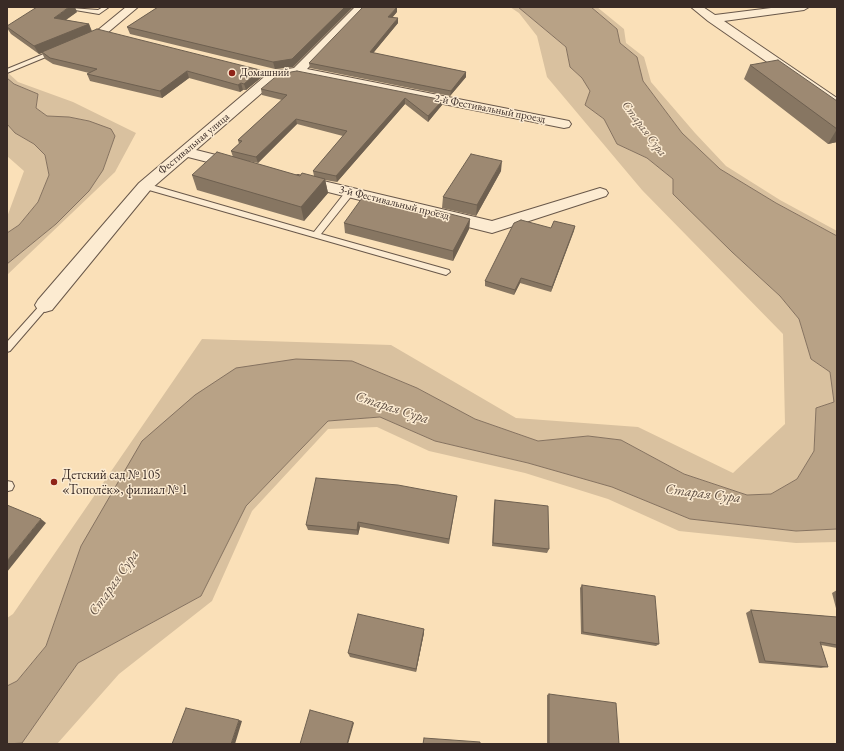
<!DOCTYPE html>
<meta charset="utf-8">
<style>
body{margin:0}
#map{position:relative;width:844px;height:751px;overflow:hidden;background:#fae0b8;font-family:"EB Garamond",serif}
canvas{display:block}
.frame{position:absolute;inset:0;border:8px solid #392b26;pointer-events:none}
</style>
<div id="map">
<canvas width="844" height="751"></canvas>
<div class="frame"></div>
</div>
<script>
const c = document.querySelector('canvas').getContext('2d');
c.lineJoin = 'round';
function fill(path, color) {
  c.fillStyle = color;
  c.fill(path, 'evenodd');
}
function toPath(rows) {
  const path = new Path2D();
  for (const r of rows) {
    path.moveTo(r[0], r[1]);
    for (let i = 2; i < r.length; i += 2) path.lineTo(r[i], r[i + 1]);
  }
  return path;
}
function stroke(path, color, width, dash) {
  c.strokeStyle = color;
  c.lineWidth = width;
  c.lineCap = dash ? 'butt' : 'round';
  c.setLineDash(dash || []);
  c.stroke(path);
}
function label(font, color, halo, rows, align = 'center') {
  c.font = font + ' "EB Garamond",serif';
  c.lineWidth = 3;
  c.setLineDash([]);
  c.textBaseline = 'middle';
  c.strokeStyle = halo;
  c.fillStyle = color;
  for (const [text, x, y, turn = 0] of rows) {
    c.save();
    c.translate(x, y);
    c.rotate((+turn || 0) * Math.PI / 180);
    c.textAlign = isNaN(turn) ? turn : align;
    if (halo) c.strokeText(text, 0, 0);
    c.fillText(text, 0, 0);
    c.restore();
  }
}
const green = toPath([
 [510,7,518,7,566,47,570,67,582,78,590,91,585,105,604,119,617,144,647,158,673,179,673,194,732,252,780,296,799,319,811,359,830,372,835,402,816,408,814,451,797,479,771,494,747,495,684,474,621,440,588,436,538,441,475,419,417,388,352,361,81,546,46,646,17,681,7,686,7,618,13,614,202,339,391,345,516,418,638,427,733,473,785,424,783,334,642,190,547,77,537,36,519,13],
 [591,7,597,7,624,29,626,43,644,57,651,82,695,133,726,166,780,200,837,231,837,236,776,203,720,169,682,133,643,81,637,57,620,43,617,29],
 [7,72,18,82,73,102,136,133,115,172,7,275,7,264,56,224,89,191,103,170,115,136,89,121,69,117,47,116,36,108,38,94,14,84,7,78],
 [7,124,15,133,34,144,45,155,49,175,38,202,19,225,7,233,7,217,24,171,7,156],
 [380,417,435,441,528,463,612,487,690,519,796,531,837,529,837,542,796,543,679,531,608,499,525,473,429,451,377,427,328,429,252,511,212,601,119,674,57,744,21,744,78,663,201,596,246,506,328,421]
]);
const water = toPath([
 [518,7,591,7,617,29,620,43,637,57,643,81,682,133,720,169,776,203,837,236,837,529,796,531,690,519,612,487,528,463,435,441,380,417,328,421,246,506,201,596,78,663,22,743,7,744,7,686,17,681,46,646,81,546,142,441,195,395,236,368,296,359,352,361,417,388,475,419,538,441,588,436,621,440,684,474,747,495,771,494,797,479,814,451,816,408,834,402,830,372,811,359,799,319,780,296,732,252,673,194,673,179,647,158,617,144,604,119,585,105,590,91,582,78,570,67,566,47,518,7],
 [7,78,14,84,38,94,36,108,47,116,69,117,89,121,111,129,115,136,103,170,89,191,56,224,7,264,7,233,19,225,38,202,49,175,45,155,34,144,15,133,7,124,7,78]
]);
const service = toPath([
 [57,7,98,10,103,7,109,7,99,14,57,7],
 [56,49,59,51,58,52,7,73,7,69,56,49],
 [142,184,148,184,314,232,347,190,353,190,353,194,321,234,449,270,450,272,446,275,142,188,142,184],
 [45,302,48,303,50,305,48,307,10,351,7,352,7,342,42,303,45,302],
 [7,481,12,482,14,486,12,490,8,491,7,481]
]);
const minor = toPath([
 [126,7,138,7,106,34,98,34,96,32,98,30,126,7],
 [355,7,366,7,307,69,564,120,569,121,571,124,569,127,564,128,298,75,279,78,196,150,244,162,247,165,244,168,239,170,188,157,151,189,52,310,45,312,38,310,35,305,38,300,139,183,270,72,294,68,355,7],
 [691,7,703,7,715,15,779,7,809,7,804,10,724,21,837,98,837,108,832,107,708,21,691,7],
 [298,175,492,221,600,188,606,190,608,193,606,196,492,233,292,183,290,180,292,177,298,175]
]);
const wall = toPath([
 [158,7,353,7,293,67,275,69,130,34,127,27],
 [77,12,66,20,89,24,92,31,262,77,246,90,243,90,240,92,189,78,162,98,90,81,87,74,89,73,53,64,45,59,42,53,39,54,11,34,7,28,7,26],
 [397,12,392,18,398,23,373,53,466,72,466,77,450,96,310,68,309,63],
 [750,65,837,101,837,142,828,144,744,79],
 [261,89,443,100,442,105,428,122,405,104,337,182,325,180,328,193,304,221,197,190,192,175,233,157,231,151,239,144,238,140,282,100,262,95],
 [297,124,343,136,313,171,314,176,300,176,243,160,258,163],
 [501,171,476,216,442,208,443,197],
 [432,215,470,219,469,229,453,261,345,233,344,223],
 [575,226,551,292,520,283,514,295,485,286,485,281,551,228],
 [457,496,449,544,360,527,358,535,308,530,306,525],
 [495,500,549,549,547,553,492,546,494,504],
 [582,585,659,644,656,646,581,634,580,588],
 [837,590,837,612,832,593],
 [751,610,837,617,837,648,821,645,828,667,821,668,759,663,746,613],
 [424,629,424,633,416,672,350,657,348,653],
 [549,694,619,744,547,744,547,695]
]);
const shadedWall = toPath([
 [69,7,75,7,77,12,57,26,54,18],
 [345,7,353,7,293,67,275,69,273,62],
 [397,7,397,12,388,22,388,17],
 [398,18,398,23,370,57,370,52],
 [89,24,92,33,42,52,42,53,39,54,34,46],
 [260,70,262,77,246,90,244,84],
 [187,71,189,78,162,98,160,91],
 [466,72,466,77,450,96,451,91],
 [241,83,243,90,240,92,238,85],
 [405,98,405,104,337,182,336,176],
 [443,100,442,105,428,122,428,116],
 [296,119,297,124,258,163,256,157],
 [837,129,837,142,828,144],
 [502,161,501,171,476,216,477,205],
 [325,179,328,193,304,221,301,207],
 [470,219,469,229,453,261,453,251],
 [575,226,574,231,551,292,552,287],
 [521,278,520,283,514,295,515,290],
 [41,519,46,523,7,572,7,561],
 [358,522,360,527,358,535,357,530],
 [424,629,424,633,416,672,416,669],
 [239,720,242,721,235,744,231,744],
 [353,722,354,723,348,744,347,744]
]);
const building = toPath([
 [37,7,69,7,54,18,89,24,34,46,7,27,7,26,37,7],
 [158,7,345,7,292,59,273,62,127,27,158,7],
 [363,7,397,7,388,17,398,18,370,52,466,72,451,91,309,63,363,7],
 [97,29,260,70,244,84,241,83,238,85,187,71,160,91,87,74,97,69,50,58,42,52,97,29],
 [778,60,837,101,837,129,750,65,778,60],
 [297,71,443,100,428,116,405,98,336,176,313,171,347,131,296,119,256,157,231,151,242,141,238,140,287,95,261,89,279,74,297,71],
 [217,152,300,176,302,173,325,179,301,207,192,175,217,152],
 [471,154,502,161,477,205,443,197,471,154],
 [362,198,432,215,435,210,470,219,453,251,344,223,362,198],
 [521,220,551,228,554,221,575,226,552,287,521,278,515,290,485,281,514,223,521,220],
 [316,478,398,485,457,496,449,539,358,522,357,530,306,525,316,478],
 [495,500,548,506,549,549,493,543,495,500],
 [7,505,41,519,7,561,7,505],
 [582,585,655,596,659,644,583,632,582,585],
 [751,610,837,617,837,645,820,642,828,667,765,661,751,610],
 [358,614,424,629,416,669,348,653,358,614],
 [549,694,616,703,619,744,549,744,549,694],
 [186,708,239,720,231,744,172,744,186,708],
 [310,710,353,722,347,744,300,744,310,710],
 [424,738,480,742,480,744,423,744,424,738]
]);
const markers = [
 [232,73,4,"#8f2418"],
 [54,482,4,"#8f2418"]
];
const farPoinames = [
 ["Домашний",240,73]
];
const farStreetnames = [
 ["2-й Фестивальный проезд",490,109,11],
 ["Фестивальная улица",194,144,-40],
 ["3-й Фестивальный проезд",394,203,14]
];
const farWaternames = [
 ["Старая Сура",644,129,53]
];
const poiNames = [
 ["Детский сад № 105",62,475],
 ["«Тополёк», филиал № 1",62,490]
];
const waterNames = [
 ["Старая Сура",392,408,18],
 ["Старая Сура",703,494,7],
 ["Старая Сура",114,583,-55]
];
fill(green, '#d9c19f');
fill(water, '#b8a286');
stroke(water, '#857260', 1);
stroke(service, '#69584a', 2);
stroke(minor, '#69584a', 2);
fill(service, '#fcebd1');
fill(minor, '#fcebd1');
fill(wall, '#877662');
fill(shadedWall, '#6e6050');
fill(building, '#9d8972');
stroke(building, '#6e6050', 1);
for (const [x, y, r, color] of markers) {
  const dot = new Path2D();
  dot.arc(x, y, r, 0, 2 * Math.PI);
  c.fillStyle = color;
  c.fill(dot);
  stroke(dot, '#fcebd1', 1.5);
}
label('11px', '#392b26', '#fcebd1', farPoinames, 'left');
label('11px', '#392b26', '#fcebd1', farStreetnames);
label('italic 12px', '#5f4f43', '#fcebd1', farWaternames);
label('13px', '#392b26', '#fcebd1', poiNames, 'left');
label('italic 14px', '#5f4f43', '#fcebd1', waterNames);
</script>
